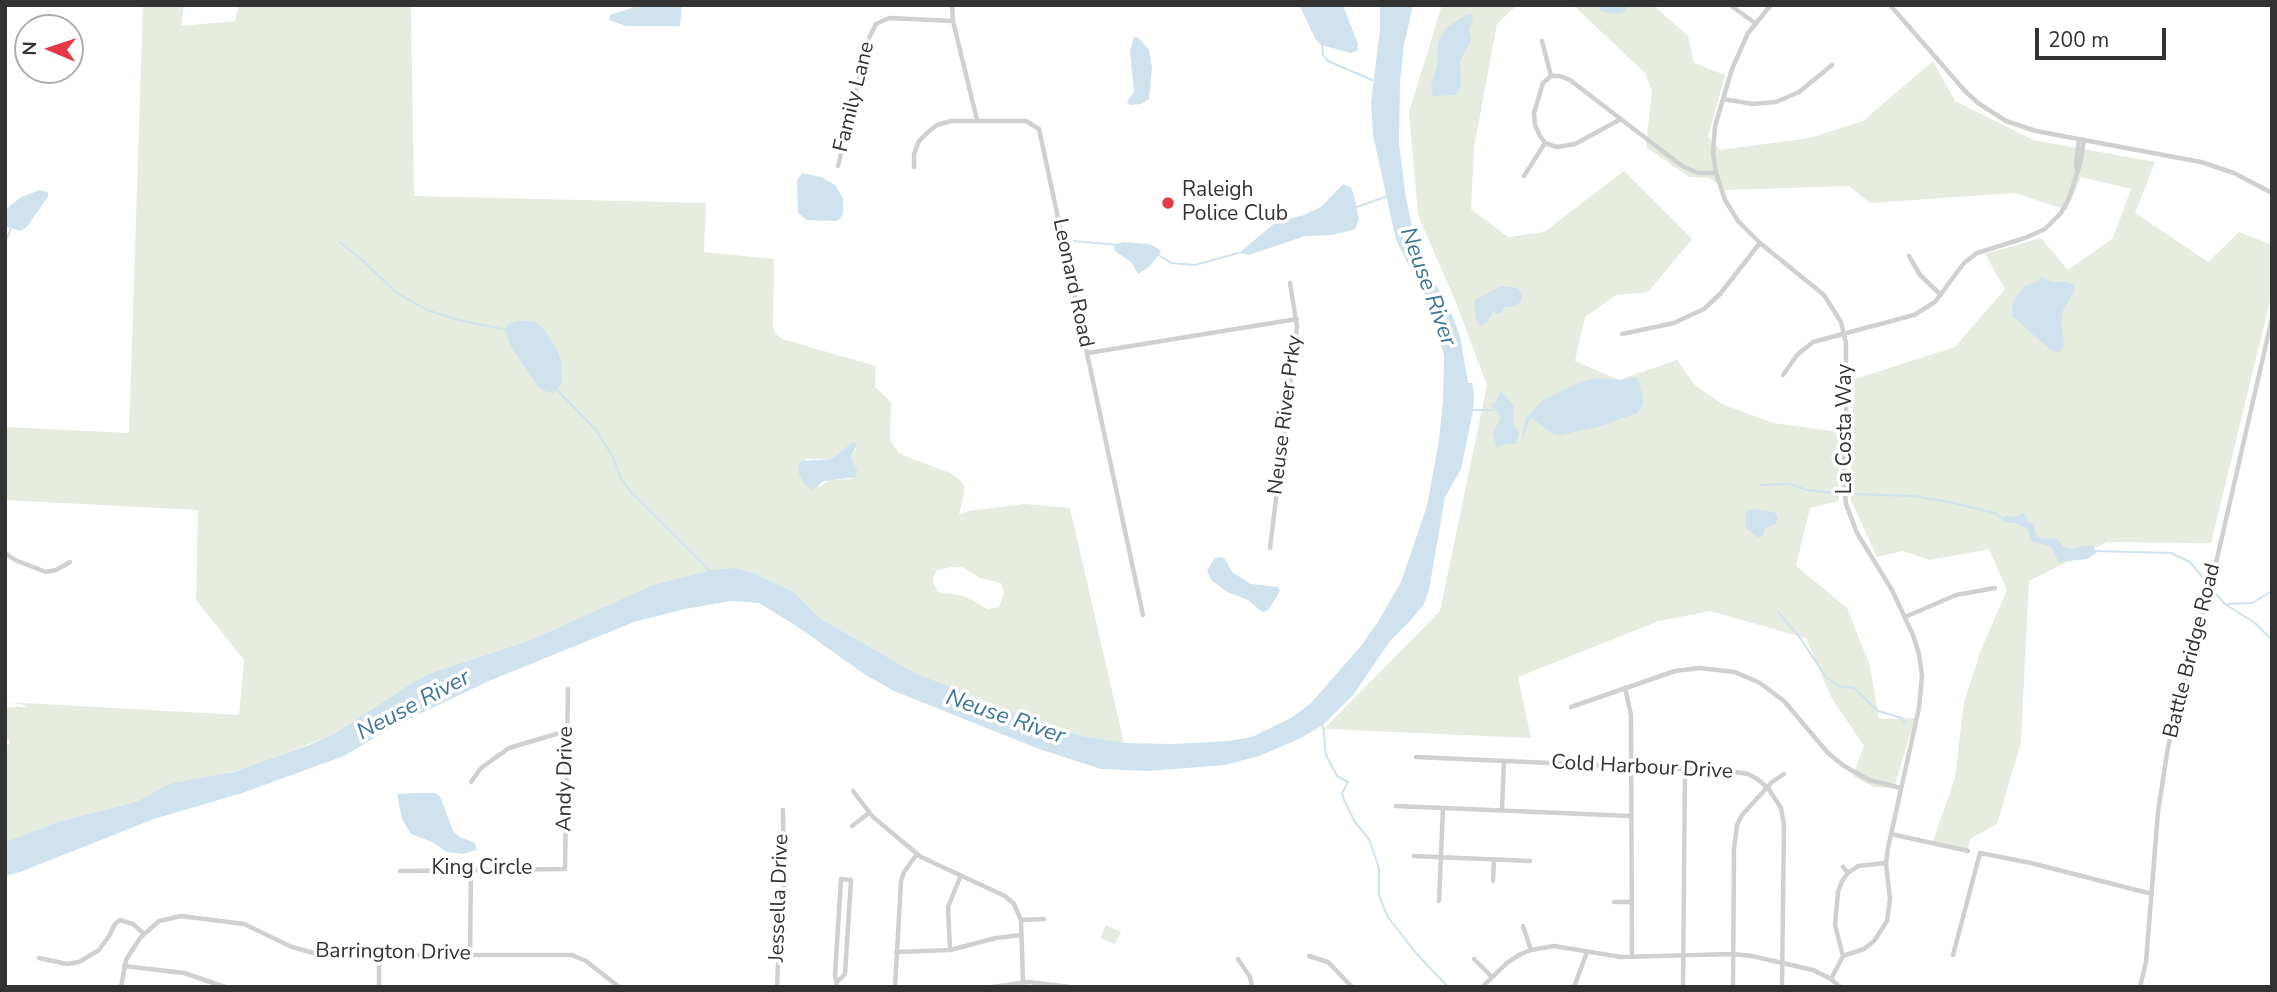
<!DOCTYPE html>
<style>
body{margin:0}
#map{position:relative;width:2277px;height:992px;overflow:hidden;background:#fff;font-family:"Nunito Sans",sans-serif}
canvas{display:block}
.frame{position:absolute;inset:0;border:7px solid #333;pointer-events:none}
.north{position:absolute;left:14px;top:14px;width:70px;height:70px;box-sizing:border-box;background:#fff;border:2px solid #adadad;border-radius:50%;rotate:272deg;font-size:19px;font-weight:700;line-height:28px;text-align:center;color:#333}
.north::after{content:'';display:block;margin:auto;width:24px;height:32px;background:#e63946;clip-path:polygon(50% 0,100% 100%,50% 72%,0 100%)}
.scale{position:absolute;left:2035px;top:28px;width:131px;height:32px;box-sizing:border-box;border:4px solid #333;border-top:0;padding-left:9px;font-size:21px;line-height:24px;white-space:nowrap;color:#333;-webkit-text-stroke:5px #fff;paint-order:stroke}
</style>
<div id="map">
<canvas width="2277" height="992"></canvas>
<div class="frame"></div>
<div class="north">N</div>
<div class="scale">200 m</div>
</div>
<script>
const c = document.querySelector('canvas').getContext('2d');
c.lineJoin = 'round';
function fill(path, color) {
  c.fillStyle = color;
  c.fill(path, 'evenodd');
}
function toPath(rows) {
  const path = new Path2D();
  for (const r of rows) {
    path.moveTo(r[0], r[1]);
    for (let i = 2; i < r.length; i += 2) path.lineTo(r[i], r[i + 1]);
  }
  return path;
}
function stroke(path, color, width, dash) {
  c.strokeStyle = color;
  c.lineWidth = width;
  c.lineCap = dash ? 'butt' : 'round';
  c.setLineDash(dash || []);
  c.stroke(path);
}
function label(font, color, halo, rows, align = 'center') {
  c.font = font + ' "Nunito Sans",sans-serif';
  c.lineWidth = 7;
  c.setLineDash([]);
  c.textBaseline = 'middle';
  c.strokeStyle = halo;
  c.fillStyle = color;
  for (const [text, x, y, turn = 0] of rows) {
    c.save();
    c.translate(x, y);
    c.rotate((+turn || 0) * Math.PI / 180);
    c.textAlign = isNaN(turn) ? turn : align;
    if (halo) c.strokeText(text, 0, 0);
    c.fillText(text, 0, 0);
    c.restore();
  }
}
const green = toPath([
 [143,5,184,5,181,26,235,21,239,5,411,5,414,196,706,203,704,252,774,259,773,327,775,333,782,339,876,366,875,387,891,402,890,440,899,453,907,457,950,473,960,480,964,486,964,493,959,515,968,511,1025,504,1070,508,1124,743,1081,736,942,685,915,673,821,619,795,593,756,574,736,568,653,585,528,641,436,671,415,681,334,734,254,766,193,782,169,784,138,801,58,822,5,842,5,747,10,743,5,735,5,707,27,707,21,704,5,702,239,715,244,660,196,600,198,510,5,500,5,427,129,433],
 [521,320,535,322,562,384,554,393,538,387,511,347,508,324],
 [852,442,856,449,851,457,855,466,852,479,829,480,819,487,805,459,832,459],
 [952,567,962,567,980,578,1001,583,1004,593,999,607,988,609,964,596,938,592,933,583,934,575,937,570],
 [1442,5,1517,5,1497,24,1474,148,1471,209,1508,237,1544,232,1624,171,1692,239,1648,292,1616,295,1585,317,1575,361,1619,380,1677,360,1695,385,1722,404,1773,423,1839,432,1839,501,1810,508,1796,566,1847,608,1870,666,1879,719,1915,718,1894,788,1874,787,1853,776,1864,746,1831,697,1806,638,1710,611,1659,621,1518,677,1531,738,1327,729,1321,732,1440,611,1487,385,1454,298,1418,215,1409,112],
 [1573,5,1653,5,1688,36,1694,63,1725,75,1708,137,1720,150,1810,138,1863,121,1933,61,1955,101,2033,140,2155,162,2135,213,2208,262,2239,232,2272,245,2272,293,2211,543,2107,542,2029,581,2021,742,1997,824,1970,839,1968,849,1932,844,1955,778,1964,702,1981,650,2007,590,1989,549,1930,560,1903,551,1877,557,1851,500,1851,439,1855,379,1955,347,2005,289,1985,254,2041,238,2068,270,2113,238,2131,189,2081,177,2067,210,2014,193,1870,203,1849,186,1725,190,1710,178,1689,177,1646,147,1652,90,1645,73],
 [1106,925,1121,932,1115,944,1100,938]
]);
const water = toPath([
 [634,5,682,5,680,26,626,26,609,20,610,15,632,8],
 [1299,5,1343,5,1358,44,1357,51,1351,53,1321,45,1316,40],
 [1380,5,1413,5,1404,45,1400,81,1399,144,1406,198,1412,226,1429,272,1451,312,1460,336,1468,383,1472,383,1474,394,1473,411,1461,469,1445,497,1429,590,1424,604,1410,621,1390,641,1354,694,1323,725,1299,739,1259,756,1225,765,1148,771,1101,769,1039,749,894,691,864,674,798,627,759,603,731,601,685,609,634,622,489,681,396,725,344,756,242,793,154,819,20,872,5,876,5,842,58,822,138,801,169,784,234,772,309,745,334,734,415,681,436,671,528,641,653,585,712,570,736,568,756,574,795,593,821,619,915,673,981,700,1081,736,1125,743,1172,744,1228,741,1252,737,1291,718,1311,703,1361,646,1379,620,1401,582,1427,506,1439,440,1443,401,1444,355,1425,297,1396,240,1373,135,1371,102,1380,30],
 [1597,5,1628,5,1624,12,1614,14,1601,11],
 [1467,14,1472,14,1473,18,1469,30,1471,40,1460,61,1461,86,1455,95,1433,96,1431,85,1437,67,1438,43,1446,28],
 [1134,37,1138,37,1149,50,1152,68,1149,99,1141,104,1130,105,1127,103,1129,99,1134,92,1130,51],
 [802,173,821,177,835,185,843,198,843,214,840,219,836,221,807,220,798,213,797,181],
 [1343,184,1351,187,1355,200,1359,219,1355,229,1333,235,1305,236,1249,255,1239,253,1276,222,1304,215,1321,207],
 [40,190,48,192,48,197,26,228,20,231,5,226,5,211,9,207,21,197],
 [1122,242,1149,244,1159,249,1161,252,1149,267,1138,274,1131,262,1115,251,1114,246],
 [2042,277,2052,282,2066,282,2075,285,2074,292,2063,310,2061,324,2064,343,2062,350,2058,352,2051,350,2012,316,2013,301,2026,285,2035,283],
 [1501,286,1517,288,1522,293,1522,300,1514,307,1505,307,1500,314,1493,312,1487,322,1480,326,1476,320,1474,304,1475,300],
 [521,320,535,322,544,329,557,350,561,361,562,384,554,393,545,391,538,387,511,347,505,330,508,324],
 [1633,377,1637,378,1639,383,1643,398,1643,404,1637,413,1598,427,1560,435,1551,433,1532,418,1529,421,1521,444,1526,418,1542,401,1580,382,1598,378,1622,380],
 [1501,391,1514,406,1513,424,1519,433,1516,444,1506,444,1497,448,1493,433,1501,417,1490,404,1495,403],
 [852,442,857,444,851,457,857,470,856,477,824,481,813,490,804,484,798,471,799,464,802,461,832,459],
 [1749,509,1774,512,1778,517,1776,524,1765,528,1762,537,1757,537,1746,528,1746,514],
 [2022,513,2027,516,2027,522,2034,524,2035,533,2039,538,2058,539,2062,546,2069,549,2090,545,2094,547,2096,553,2087,559,2059,562,2051,547,2031,541,2028,529,2015,523,2002,522,2005,516,2016,517],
 [1221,557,1225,559,1232,572,1251,584,1278,587,1280,590,1278,595,1267,611,1262,612,1248,600,1227,592,1211,580,1207,570,1215,558],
 [418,793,435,793,440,796,453,831,460,837,475,843,477,850,462,854,447,852,432,842,411,834,402,819,397,794]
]);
const stream = toPath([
 [1322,44,1323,55,1328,61,1372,80],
 [1354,208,1388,196],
 [1074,241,1118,245],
 [5,242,11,229],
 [340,242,362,260,397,293,427,310,458,320,507,330],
 [1157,254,1171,263,1195,265,1238,253],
 [556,389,596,430,613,457,621,479,632,493,711,572],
 [1471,410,1493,410],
 [1760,485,1790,484,1807,490,1842,494],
 [1850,494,1914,496,1949,502,1995,513,2003,519],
 [2094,551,2171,553,2190,562,2208,584],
 [2211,589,2225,604,2255,623,2272,640],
 [2226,604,2252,603,2272,591],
 [1778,612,1801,639,1825,676,1838,686,1854,688,1878,711,1902,718,1905,723],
 [1323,726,1326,755,1337,776,1348,782,1342,793,1344,800,1355,822,1369,839,1379,868,1379,896,1388,917,1415,952,1448,987]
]);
const minor = toPath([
 [952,5,953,21,977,120],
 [1730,5,1755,23],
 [1771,5,1748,33,1732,69,1715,126,1713,153,1716,173,1725,200,1738,221,1760,243,1824,295,1841,322,1846,343,1846,433,1843,476,1846,504,1857,533,1892,590,1913,635,1919,654,1922,676,1919,708,1888,848,1886,863,1890,899,1887,921,1874,941,1864,949,1843,956],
 [1890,5,1965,91,1978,103,2006,121,2036,131,2201,162,2234,173,2272,193],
 [1542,41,1551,76],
 [1723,99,1753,104,1776,102,1799,92,1832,65],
 [1621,119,1575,144,1557,147,1545,143,1540,136,1535,125,1534,113,1543,83,1551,76,1560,76,1570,80,1682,166,1698,173,1716,173],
 [838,166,869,38,876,24,889,18,953,21],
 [914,167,914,154,919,141,928,132,937,125,951,121,1026,121,1039,129,1143,615],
 [2077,170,2076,164,2079,139],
 [1524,176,1545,143],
 [1909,256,1920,275,1941,295],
 [1622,334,1674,323,1704,309,1720,294,1760,243],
 [1088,353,1297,319],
 [1783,375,1797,355,1813,342,1914,315,1935,302,1964,263,1977,253,2025,238,2045,229,2061,213,2069,198,2080,164,2084,140],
 [1270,548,1297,327,1290,283],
 [5,553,15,560,46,572,56,570,70,562],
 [1905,617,1956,595,1995,588],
 [1625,688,1631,715,1632,957],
 [1571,707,1675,671,1699,668,1735,672,1760,683,1784,701,1828,753,1844,766,1869,780,1901,788],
 [1416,757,1728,771,1748,774,1757,779,1768,788,1781,808,1784,825,1782,987],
 [471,782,481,768,509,748,566,731],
 [853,791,873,817,921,857,1005,896,1014,904,1021,920,1023,982],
 [1396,806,1631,816],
 [1502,810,1504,761],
 [852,826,869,813],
 [1891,834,1968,851],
 [1414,856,1530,861],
 [1843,867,1848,873],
 [400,871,565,869,568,689],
 [1493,881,1494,859],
 [1439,901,1443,808],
 [1614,902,1632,902],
 [1021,920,1044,919],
 [1523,926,1531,950],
 [950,950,948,907,961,875],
 [896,952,950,950,996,938,1021,935],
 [470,955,471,869],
 [1953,955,1980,853,2031,863,2152,894],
 [379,956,379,987],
 [1309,956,1328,962,1352,987],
 [39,958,67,964,79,962,99,950,109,936,115,924,120,920,133,924,144,934],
 [1238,959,1250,977,1252,987],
 [1474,959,1492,977],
 [124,966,184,973,225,987],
 [1831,979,1843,956,1835,925,1838,892,1842,881,1848,873,1858,866,1886,863],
 [121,987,126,960,140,938,159,921,181,916,244,924,292,947,321,955,572,955,586,961,619,987],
 [777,987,780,919,784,889,783,810],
 [837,987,835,975,841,879,851,880,845,974,837,982],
 [895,987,901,881,904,872,917,854],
 [992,987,1029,982,1070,987],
 [1482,987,1508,962,1521,954,1531,950,1554,946,1621,957,1733,954,1752,956,1813,970,1831,979,1840,987],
 [1574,987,1587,952],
 [1683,987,1685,769],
 [1733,987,1734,849,1737,825,1742,815,1772,782,1784,774],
 [2140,987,2146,962,2158,812,2168,747,2216,563,2272,318]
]);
const markers = [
 [1168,203,7,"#e63946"]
];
const streetNames = [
 ["Family Lane",855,97,-76],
 ["Leonard Road",1072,283,78],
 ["Neuse River Prky",1286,415,-83],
 ["La Costa Way",1846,429,-90],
 ["Battle Bridge Road",2193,651,-76],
 ["Cold Harbour Drive",1642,768,3],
 ["Andy Drive",566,779,-89],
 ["King Circle",482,869],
 ["Jessella Drive",780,898,-88],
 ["Barrington Drive",393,953,1]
];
const poiNames = [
 ["Raleigh",1182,191],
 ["Police Club",1182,215]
];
const waterNames = [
 ["Neuse River",1427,287,70],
 ["Neuse River",414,706,-28],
 ["Neuse River",1005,718,19]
];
fill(green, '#e6ecdf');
fill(water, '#cfe2ee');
stroke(stream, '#cfe2ee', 2);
stroke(minor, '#d0d0d0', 4.5);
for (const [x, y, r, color] of markers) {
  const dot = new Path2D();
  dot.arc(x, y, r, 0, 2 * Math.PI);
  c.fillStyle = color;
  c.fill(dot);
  stroke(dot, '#fff', 2.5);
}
label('21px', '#333', '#fff', streetNames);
label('21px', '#333', '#fff', poiNames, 'left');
label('italic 23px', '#3f7597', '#fff', waterNames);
</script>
